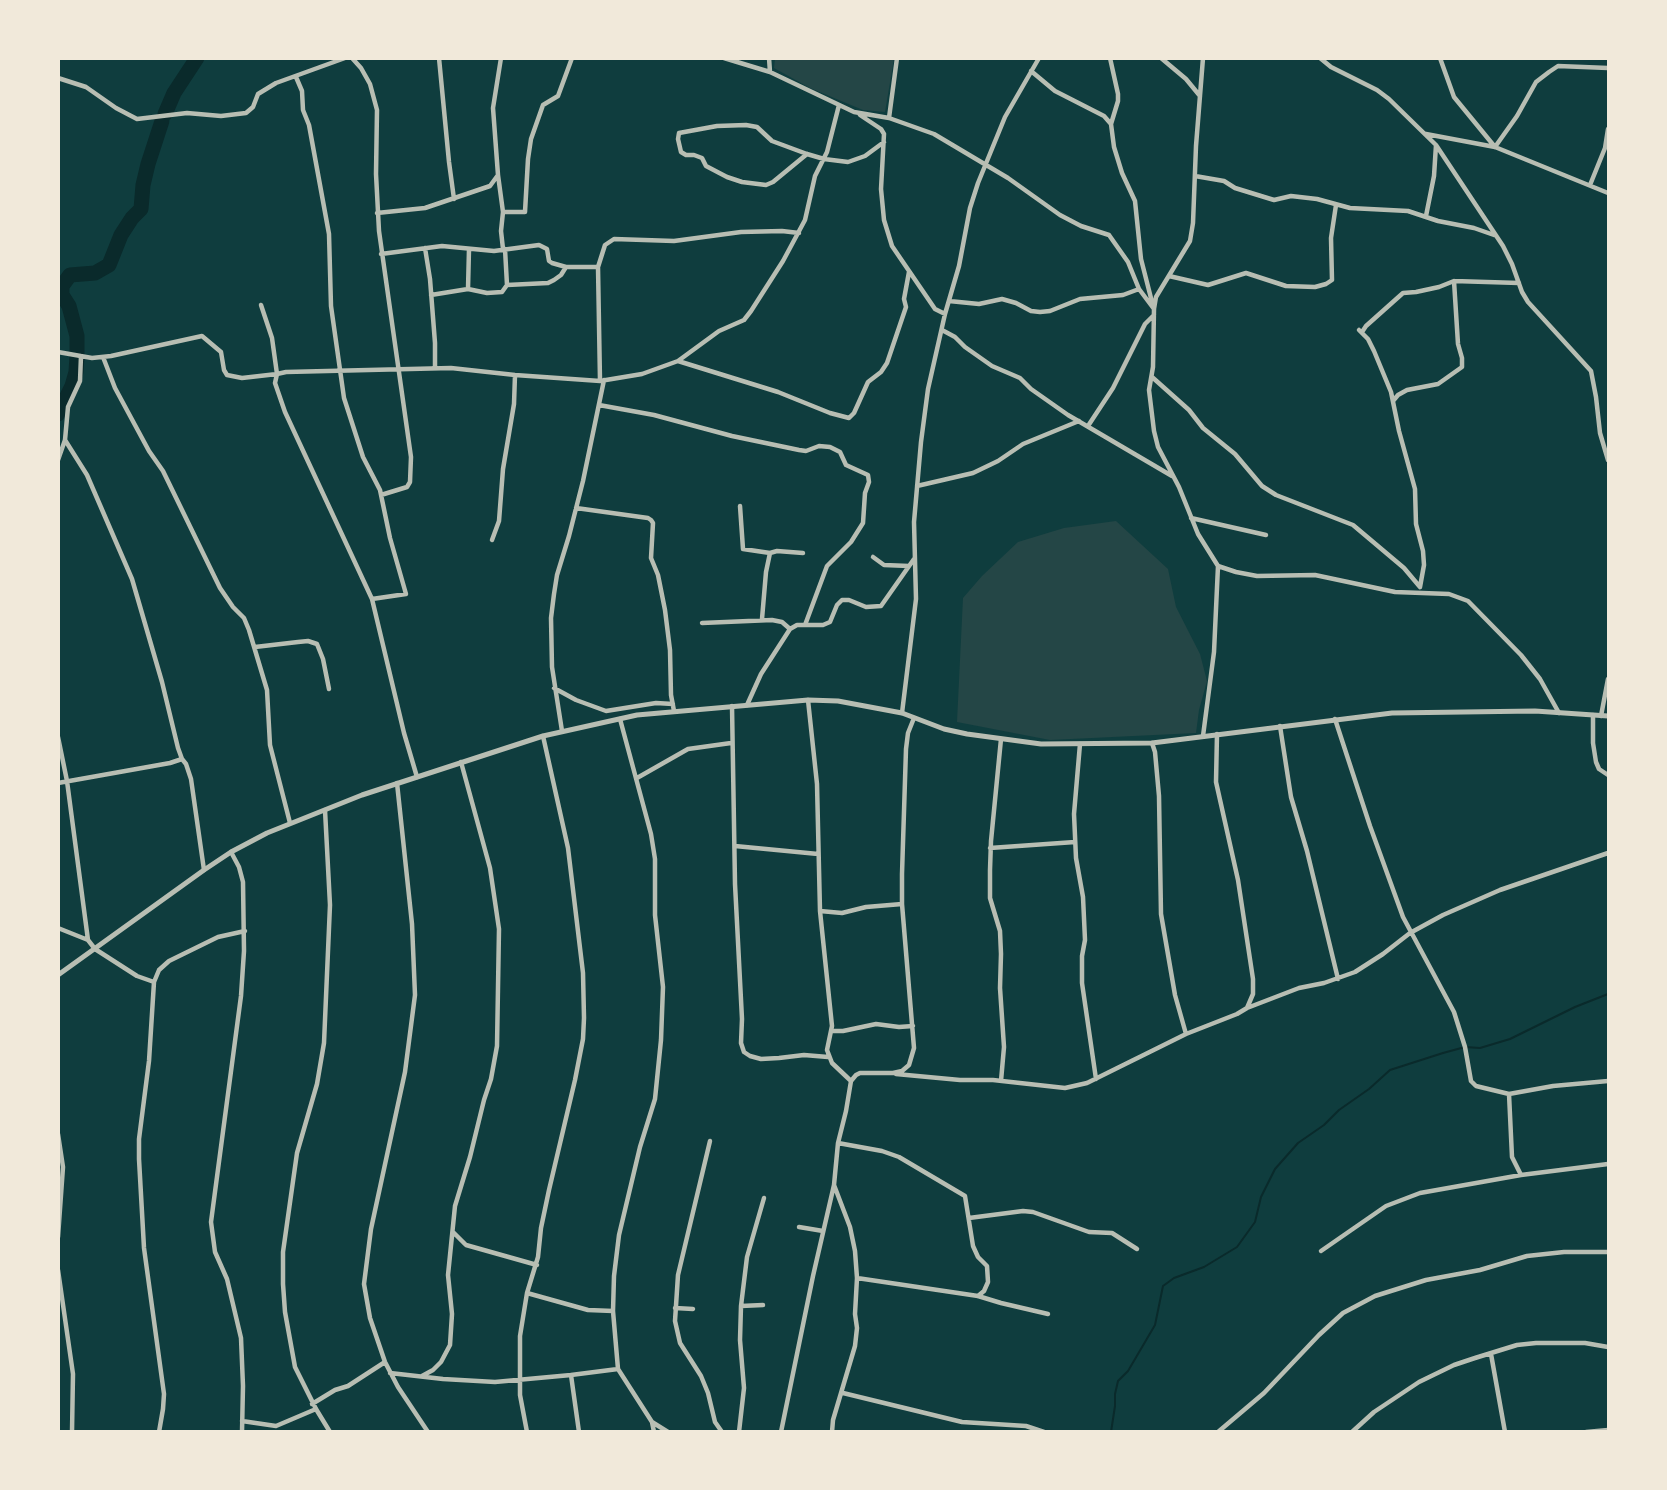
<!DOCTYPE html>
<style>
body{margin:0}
#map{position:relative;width:1667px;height:1490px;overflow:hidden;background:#0f3d3e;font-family:Quicksand,sans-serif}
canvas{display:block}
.frame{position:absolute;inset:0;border:60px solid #f1e9da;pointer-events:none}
</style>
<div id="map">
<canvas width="1667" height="1490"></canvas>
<div class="frame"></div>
</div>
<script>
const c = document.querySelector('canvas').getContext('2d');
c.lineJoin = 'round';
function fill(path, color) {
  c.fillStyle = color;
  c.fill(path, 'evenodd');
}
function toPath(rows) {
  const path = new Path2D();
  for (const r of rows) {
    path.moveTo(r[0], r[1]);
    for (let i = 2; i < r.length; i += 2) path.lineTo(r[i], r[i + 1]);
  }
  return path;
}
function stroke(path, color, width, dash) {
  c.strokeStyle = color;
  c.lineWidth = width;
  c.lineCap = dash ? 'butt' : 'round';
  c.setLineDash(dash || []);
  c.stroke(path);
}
const green = toPath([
 [775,59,894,59,885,112,863,110,810,88,774,68],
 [1116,521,1168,569,1176,607,1200,654,1207,681,1199,710,1196,733,1050,740,957,722,963,598,982,576,1018,542,1064,528]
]);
const stream = toPath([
 [1111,1432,1115,1406,1115,1394,1118,1381,1128,1371,1155,1325,1163,1286,1174,1278,1204,1267,1237,1247,1255,1222,1261,1197,1275,1169,1298,1143,1324,1125,1339,1110,1369,1089,1390,1070,1443,1053,1465,1047,1480,1048,1510,1039,1575,1007,1608,994]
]);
const river = toPath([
 [165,114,174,93,197,58],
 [58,414,72,386,76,372,77,356,77,336,69,306,62,295,62,286,70,275,95,273,109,265,121,235,132,218,141,209,143,185,148,164,162,121]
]);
const minor = toPath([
 [352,58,361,68,370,84,377,110,376,174,379,231,411,457,410,482,407,487,381,495],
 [439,58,449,162,454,199],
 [724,58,770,72,854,112,889,118,934,134,1008,178,1060,215,1081,226,1109,235,1128,262,1139,289,1154,309],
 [769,58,770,72],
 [1110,58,1118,94,1118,101,1111,124],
 [1161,58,1186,79,1200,96],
 [1203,58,1196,146,1193,223,1190,241,1156,297,1154,309,1153,367,1149,390,1154,431,1158,447,1179,487,1198,534,1218,566,1236,572,1257,576,1315,575,1395,592,1449,594,1468,601,1521,655,1540,679,1559,713],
 [1320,58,1331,67,1377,90,1389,99,1436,145,1503,246,1512,264,1522,292,1528,302,1591,371,1596,397,1600,433,1608,460],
 [1440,58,1454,97,1495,147,1517,116,1536,82,1549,72,1558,66,1608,68],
 [1031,71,1055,91,1104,116,1111,124,1114,147,1122,173,1135,201,1141,259,1153,306],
 [296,77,302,91,303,110,309,125,329,234,331,306,344,398,363,457,380,490,390,538,406,594,372,599],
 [58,78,86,87,116,108,137,119,187,113,221,116,246,113,253,107,258,94,276,83,345,58],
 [860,115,881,129,884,134,881,189,884,220,892,246,935,309,945,314],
 [889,118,897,58],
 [1426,134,1495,147,1608,193],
 [807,154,773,182,766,185,742,182,727,177,706,166,702,158,694,155,686,155,681,152,678,139,679,133,717,126,746,125,757,127,772,141,807,154,824,159,848,162,865,156,884,142],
 [498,175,503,212,501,231,503,249],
 [1195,176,1224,181,1235,188,1274,200,1291,196,1317,199,1350,208,1408,211,1438,221,1474,228,1494,235],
 [1590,185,1605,148,1608,129],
 [503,212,525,212,528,159,531,139,543,105,558,96,572,58],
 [377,213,425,208,490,186,498,175,493,108,501,58],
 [1426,216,1434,176,1436,145],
 [425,248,430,279,435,343,435,368],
 [505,249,507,285],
 [381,254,442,246,494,251,539,245,547,249,549,261,552,263,566,267,598,267],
 [1169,276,1208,285,1246,273,1286,286,1315,287,1326,284,1332,280,1331,238,1336,205],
 [468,289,469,249],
 [431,295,468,289,487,293,502,292,507,285,548,283,554,280,561,275,566,267],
 [949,301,979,304,1002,299,1016,303,1031,311,1040,312,1050,311,1080,299,1123,295,1139,289],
 [942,330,955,337,965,347,992,366,1020,378,1031,389,1068,415,1172,476],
 [1359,330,1368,339,1374,351,1391,392,1399,431,1415,489,1416,524,1423,551,1424,565,1420,587],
 [1362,332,1366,326,1403,293,1416,292,1439,287,1454,281,1519,283],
 [58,352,92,358,111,356,202,336,221,352,224,370,227,375,242,378,277,374,272,338,261,305],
 [103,357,115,388,149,451,163,471,220,588,233,607,244,618,249,630,267,690,270,745,290,823],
 [678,361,778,392,830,413,849,418,854,413,868,382,881,372,887,363,906,307,904,299,909,272],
 [1152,377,1189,410,1203,428,1235,454,1262,486,1276,495,1353,525,1404,568,1420,587],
 [600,381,598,267,605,245,614,239,674,241,741,232,782,231,799,233],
 [1393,401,1398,395,1407,390,1438,384,1462,367,1462,358,1458,344,1454,281],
 [599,405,654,415,732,436,799,450,806,451,819,446,830,447,840,452,846,465,868,475,869,482,865,493,863,523,851,542,827,566,805,625],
 [1088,426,1113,388,1145,324,1154,315],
 [65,440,87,475,132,579,162,682,178,748,182,759,186,764,191,779,204,870],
 [58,460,65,440,68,407,80,381,81,356],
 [917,486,973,473,998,461,1023,444,1079,421],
 [740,506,743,549,770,553],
 [576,508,648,518,651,520,653,523,651,558,658,575,665,610,670,650,671,695,674,711],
 [1191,518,1266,535],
 [492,540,499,521,503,469,514,404,515,375],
 [873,557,884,565,909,566],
 [762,619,766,572,770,553,777,551,803,553],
 [702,623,772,620,782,622,790,629],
 [255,647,298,642,308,641,317,644,323,659,329,689],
 [554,688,576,700,606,711,656,703,673,704],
 [808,700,817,784,820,911,832,1026,827,1050,832,1063,851,1081],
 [747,705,761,674,790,629,797,625,823,625,830,622,837,605,842,600,849,600,866,607,881,606,914,559],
 [732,706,735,884,742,1019,741,1043,744,1052,750,1056,761,1059,779,1058,804,1055,828,1057],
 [902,713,916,599,914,522,921,442,928,389,945,314,959,266,970,208,978,183,1005,117,1039,58],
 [1593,715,1593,743,1596,762,1599,769,1608,775],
 [1601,716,1608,679],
 [620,719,651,834,655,859,655,915,663,987,661,1040,655,1099,640,1147,619,1235,614,1276,613,1311,618,1369,652,1422,654,1432],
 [1335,719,1370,826,1403,917,1454,1012,1465,1047,1471,1081,1476,1086,1509,1094,1553,1086,1608,1081],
 [1280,726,1291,797,1307,851,1338,979],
 [562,731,552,667,551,618,554,594,557,575,569,536,583,481,604,380],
 [1203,736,1214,652,1218,566],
 [58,737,67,781,88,940,95,949,137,976,154,982],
 [1001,739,991,841,990,870,990,898,1000,931,1001,954,1000,988,1004,1047,1001,1081],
 [1152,743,1155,752,1159,796,1161,914,1175,995,1186,1034],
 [1080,744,1074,814,1076,858,1083,897,1085,940,1082,956,1082,983,1096,1079],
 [417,777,404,733,372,599,285,412,275,383,277,374,286,372,451,368,515,375,600,381,642,374,678,361,719,331,744,320,751,311,783,261,805,220,815,176,827,152,839,105],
 [637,778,688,749,731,743],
 [58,783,170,763,182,759],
 [397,783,412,924,415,995,405,1072,371,1229,364,1284,370,1318,385,1362,398,1387,428,1432],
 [325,810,330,905,324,1043,317,1084,297,1153,283,1252,283,1284,285,1312,295,1367,316,1409,330,1432],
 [735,846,818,854],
 [990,848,1075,842],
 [231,852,239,867,243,882,244,951,241,996,211,1222,215,1252,227,1279,241,1338,243,1386,242,1432],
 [820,911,842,913,866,907,902,904],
 [58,928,88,940],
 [1247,1008,1299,988,1324,983,1355,972,1383,954,1410,933,1443,915,1500,890,1608,853],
 [832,1031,843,1031,876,1024,899,1027,913,1026],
 [896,1074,960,1080,993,1080,1065,1088,1087,1083,1186,1034,1237,1014,1247,1008,1253,994,1253,979,1238,880,1216,782,1217,734],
 [1509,1094,1512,1157,1521,1175],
 [58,1134,63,1167,58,1237],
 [710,1141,678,1275,675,1321,680,1343,701,1376,708,1393,715,1422,722,1432],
 [838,1143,882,1151,899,1157,965,1196,973,1246,978,1257,987,1266,988,1282,984,1291,978,1296],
 [969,1218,1023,1211,1033,1212,1089,1232,1112,1233,1137,1249],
 [799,1227,823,1231],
 [454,1233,466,1245,537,1265],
 [1321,1251,1386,1206,1420,1193,1521,1175,1608,1164],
 [58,1270,73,1374,72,1432],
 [857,1278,978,1296,1001,1303,1048,1314],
 [527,1293,588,1310,613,1311],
 [741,1306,763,1305],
 [675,1308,693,1309],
 [1491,1354,1505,1432],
 [390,1373,443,1379,495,1382,571,1375,618,1369],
 [571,1375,579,1432],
 [422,1376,433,1370,441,1362,450,1345,452,1314,448,1275,455,1206,470,1157,484,1100,491,1079,497,1046,499,929,490,868,461,762],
 [843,1393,962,1422,1026,1426,1044,1432],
 [312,1404,335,1390,348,1386,385,1362],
 [242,1421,276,1426,316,1409],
 [652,1422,668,1432],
 [159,1432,163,1409,164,1394,144,1248,139,1159,139,1139,149,1061,154,982,159,970,169,961,218,937,245,931],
 [527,1432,520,1395,520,1336,527,1293,538,1257,541,1228,549,1190,575,1080,583,1039,584,1018,583,973,568,848,543,736],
 [739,1432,744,1388,740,1340,741,1306,747,1257,764,1198],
 [781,1432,813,1276,834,1185],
 [832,1432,833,1420,855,1346,857,1328,855,1314,857,1278,855,1251,850,1227,834,1185,838,1143,846,1111,851,1081,856,1075,860,1073,893,1073,902,1071,909,1065,914,1048,902,904,902,874,906,749,908,733,914,718],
 [1218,1432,1264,1393,1319,1335,1343,1313,1375,1296,1426,1280,1480,1270,1527,1256,1564,1252,1608,1252],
 [1352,1432,1374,1412,1419,1382,1454,1365,1475,1358,1517,1345,1536,1343,1585,1343,1608,1347],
 [1586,1432,1608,1430]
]);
const tertiary = toPath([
 [58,975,204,870,231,852,267,833,362,795,543,736,637,715,808,700,838,701,902,713,944,729,967,734,1041,744,1152,743,1392,713,1535,711,1608,716]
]);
fill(green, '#244646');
stroke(stream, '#0a2a2b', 2);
stroke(river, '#0a2a2b', 15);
stroke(minor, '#b8beb3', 4.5);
stroke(tertiary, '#b8beb3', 5);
</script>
